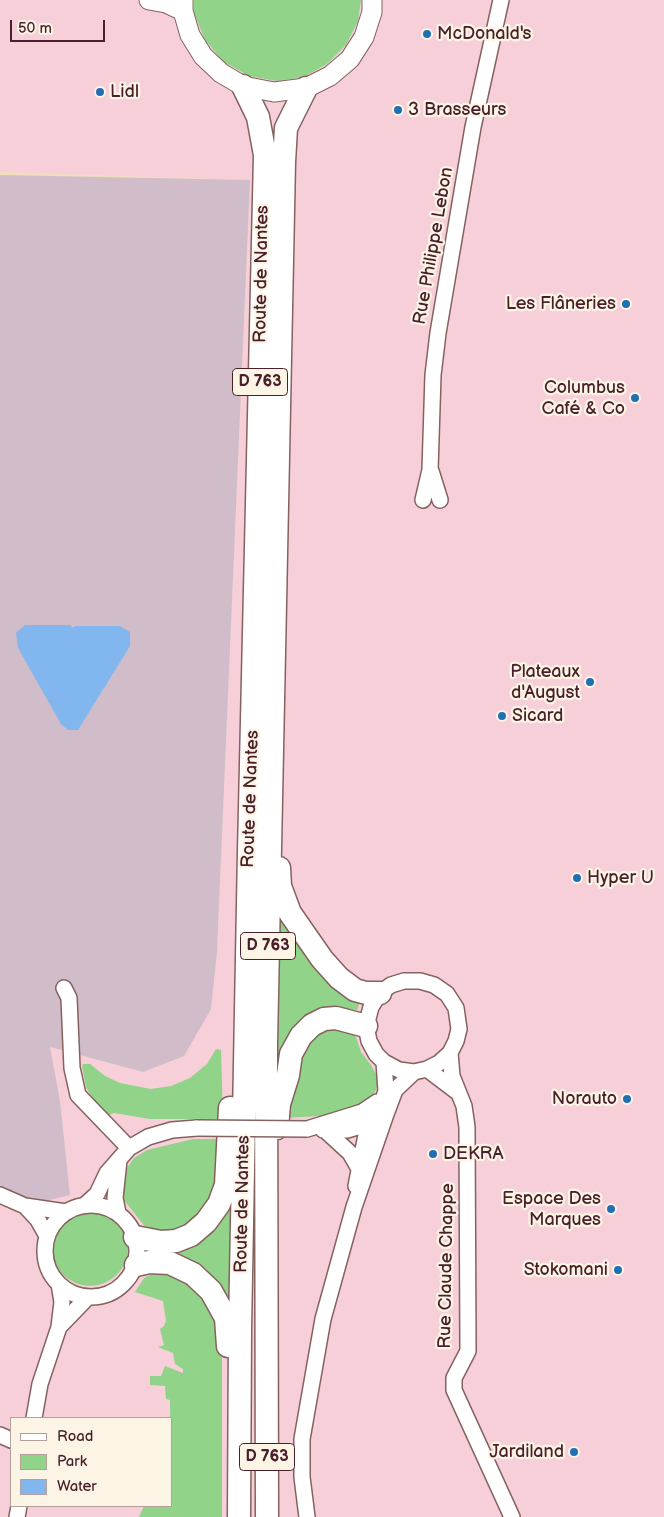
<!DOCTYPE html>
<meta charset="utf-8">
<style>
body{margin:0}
#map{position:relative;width:664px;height:1517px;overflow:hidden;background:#f2ddbe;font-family:"Balsamiq Sans",sans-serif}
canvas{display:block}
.legend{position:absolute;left:10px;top:1417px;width:162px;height:90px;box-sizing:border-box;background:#fcf5e5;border:1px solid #b59f9b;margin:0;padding:6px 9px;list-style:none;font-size:15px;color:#4a1f2b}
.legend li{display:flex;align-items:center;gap:10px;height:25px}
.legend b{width:25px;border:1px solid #b59f9b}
.scale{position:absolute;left:10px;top:20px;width:95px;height:22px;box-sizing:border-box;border:2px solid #4a1f2b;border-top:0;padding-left:6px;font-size:15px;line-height:18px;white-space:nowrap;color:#4a1f2b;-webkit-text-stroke:4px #fcf5e5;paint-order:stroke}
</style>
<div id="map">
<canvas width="664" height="1517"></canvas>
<ul class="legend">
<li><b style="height:6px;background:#fff"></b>Road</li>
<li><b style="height:14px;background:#92d38a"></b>Park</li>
<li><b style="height:14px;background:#81b6ef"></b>Water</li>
</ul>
<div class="scale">50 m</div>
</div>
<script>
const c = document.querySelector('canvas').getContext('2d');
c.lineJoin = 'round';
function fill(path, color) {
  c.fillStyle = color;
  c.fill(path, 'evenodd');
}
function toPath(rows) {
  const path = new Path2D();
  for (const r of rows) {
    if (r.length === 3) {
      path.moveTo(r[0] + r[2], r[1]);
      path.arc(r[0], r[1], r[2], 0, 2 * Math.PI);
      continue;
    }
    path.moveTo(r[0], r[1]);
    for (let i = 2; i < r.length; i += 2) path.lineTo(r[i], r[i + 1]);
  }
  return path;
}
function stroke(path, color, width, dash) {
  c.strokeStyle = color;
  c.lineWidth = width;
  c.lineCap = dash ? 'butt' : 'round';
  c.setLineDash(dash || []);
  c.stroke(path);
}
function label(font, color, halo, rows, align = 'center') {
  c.font = font + ' "Balsamiq Sans",sans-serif';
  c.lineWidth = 4.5;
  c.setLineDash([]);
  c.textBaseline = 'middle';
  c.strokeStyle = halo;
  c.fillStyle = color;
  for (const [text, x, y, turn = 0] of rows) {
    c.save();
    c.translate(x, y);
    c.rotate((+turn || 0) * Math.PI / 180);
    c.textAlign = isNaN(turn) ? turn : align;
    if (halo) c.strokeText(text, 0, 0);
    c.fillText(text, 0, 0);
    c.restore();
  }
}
const built = toPath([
 [0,0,664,0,664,1517,0,1517,0,1195,25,1206,70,1195,60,1101,50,1047,144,1072,217,952,250,180,0,172],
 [11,1418,171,1418,171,1506,11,1506]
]);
const industrial = toPath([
 [0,175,250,180,217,952,211,1009,184,1056,143,1072,50,1047,60,1101,70,1195,25,1206,0,1195]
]);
const green = toPath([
 [194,0,361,0,358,21,346,45,327,64,304,77,277,81,249,76,224,62,205,40,194,13],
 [278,916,289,922,361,999,357,1010,332,1007,284,1054,275,1055],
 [322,1025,352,1031,356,1037,361,1052,371,1065,377,1076,378,1085,374,1094,363,1104,348,1110,321,1116,283,1118,292,1063],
 [216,1049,221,1050,223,1119,150,1119,114,1113,109,1115,95,1103,86,1087,82,1067,83,1064,90,1064,105,1076,120,1083,151,1089,171,1086,190,1078,207,1064],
 [193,1139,224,1139,217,1193,184,1231,151,1234,123,1199,125,1171,134,1158,147,1150],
 [233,1157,232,1284,228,1308,154,1247,184,1243],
 [90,1248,38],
 [154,1273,174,1275,210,1298,222,1345,222,1517,139,1517,144,1506,171,1506,170,1400,166,1399,165,1386,150,1385,150,1376,161,1376,165,1366,183,1373,183,1369,175,1364,173,1353,158,1347,164,1345,160,1329,164,1326,166,1321,163,1301,135,1292,144,1278]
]);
const water = toPath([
 [25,625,71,625,72,628,76,626,120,626,130,632,130,646,78,730,68,730,61,724,18,648,16,633]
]);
const minor = toPath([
 [431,471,440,500],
 [423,500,430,470,433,375,438,333,473,127,501,0],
 [64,988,69,998,72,1068,78,1095,129,1148],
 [450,1053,452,1076,464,1106,467,1127,468,1351,454,1378,454,1390,512,1517],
 [427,1069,439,1063,450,1053,456,1041,459,1029,456,1008,447,994,434,985,420,981,404,981,391,985,380,993,371,1007,366,1026,369,1041,376,1054,384,1062,399,1070,414,1072,427,1069,456,1091],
 [307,1129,362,1112,377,1102],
 [323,1130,347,1130,374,1122],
 [326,1131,350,1153,358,1167],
 [356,1186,368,1125,371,1115,380,1108,386,1091,384,1062],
 [0,1195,25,1206,66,1212],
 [91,1251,46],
 [85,1205,97,1194,107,1173,129,1148,148,1137,172,1130,197,1128],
 [25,1206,38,1220,47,1236],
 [118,1213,115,1198,119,1160],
 [59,1327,87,1298],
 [34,1418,40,1384,59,1327,62,1302,59,1284],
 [0,1435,11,1440],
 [17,1517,19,1506],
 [307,1517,302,1477,302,1439,323,1319,354,1207,386,1114,395,1090,414,1072]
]);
const major = toPath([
 [149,0,166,3,183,11],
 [183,0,183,11,190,35,203,56,221,73,243,86,274,92,306,88,330,76,350,59,364,37,372,12,372,0]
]);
const highway = toPath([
 [279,868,280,886,290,913,322,959,339,978,355,990,366,993,380,993],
 [277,1128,279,1104,288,1075,291,1054,301,1036,312,1025,324,1019,336,1018,366,1026],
 [135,1237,161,1242,176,1241,191,1235,206,1222,219,1204,226,1185,230,1108],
 [136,1265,149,1262,170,1263,193,1274,211,1291,226,1318,228,1346],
 [239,1517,240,1329,249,851,265,155,258,117,243,86],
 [267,1517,266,1043,284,162,286,128,306,88]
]);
const minorBridge = toPath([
 [197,1128,307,1129]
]);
const markers = [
 [427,34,5,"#1f6fb2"],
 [100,92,5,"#1f6fb2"],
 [398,110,5,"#1f6fb2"],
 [626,304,5,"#1f6fb2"],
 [635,398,5,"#1f6fb2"],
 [590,682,5,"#1f6fb2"],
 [502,716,5,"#1f6fb2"],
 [577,878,5,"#1f6fb2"],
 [627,1099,5,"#1f6fb2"],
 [433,1154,5,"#1f6fb2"],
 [611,1209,5,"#1f6fb2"],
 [618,1270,5,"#1f6fb2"],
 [574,1452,5,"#1f6fb2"]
];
const shields = [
 [260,382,55],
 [268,946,55],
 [267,1457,55]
];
const shieldNames = [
 ["D 763",260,382],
 ["D 763",268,946],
 ["D 763",267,1457]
];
const poiNames = [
 ["McDonald's",437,34,"left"],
 ["Lidl",110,92,"left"],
 ["3 Brasseurs",408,110,"left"],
 ["Les Flâneries",616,304],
 ["Columbus",625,388],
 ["Café & Co",625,409],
 ["Plateaux",580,672],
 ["d'August",580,693],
 ["Sicard",512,716,"left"],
 ["Hyper U",587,878,"left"],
 ["Norauto",617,1099],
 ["DEKRA",443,1154,"left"],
 ["Espace Des",601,1199],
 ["Marques",601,1220],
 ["Stokomani",608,1270],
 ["Jardiland",564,1452]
];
const streetNames = [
 ["Rue Philippe Lebon",434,246,-80],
 ["Route de Nantes",262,274,-89],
 ["Route de Nantes",251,799,-88],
 ["Route de Nantes",243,1204,-89],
 ["Rue Claude Chappe",447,1266,-89]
];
fill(built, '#f6cfd8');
fill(industrial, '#d1bdca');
fill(green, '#92d38a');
fill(water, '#81b6ef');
stroke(minor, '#85625e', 18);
stroke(major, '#85625e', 21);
stroke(highway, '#85625e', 25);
stroke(minor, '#fff', 15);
stroke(major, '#fff', 19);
stroke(highway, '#fff', 22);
stroke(minorBridge, '#85625e', 18, []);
stroke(minorBridge, '#fff', 15);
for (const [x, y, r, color] of markers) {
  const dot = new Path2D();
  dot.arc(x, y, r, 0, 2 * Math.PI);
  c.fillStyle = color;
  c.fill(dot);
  stroke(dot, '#fcf5e5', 2);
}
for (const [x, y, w] of shields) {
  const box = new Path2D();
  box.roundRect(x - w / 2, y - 13.5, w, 27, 4);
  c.fillStyle = '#fcf5e5';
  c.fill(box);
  stroke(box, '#4a1f2b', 1);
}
label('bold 16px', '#4a1f2b', null, shieldNames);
label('18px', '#4a1f2b', '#fcf5e5', poiNames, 'right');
label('18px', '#4a1f2b', '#fcf5e5', streetNames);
</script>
